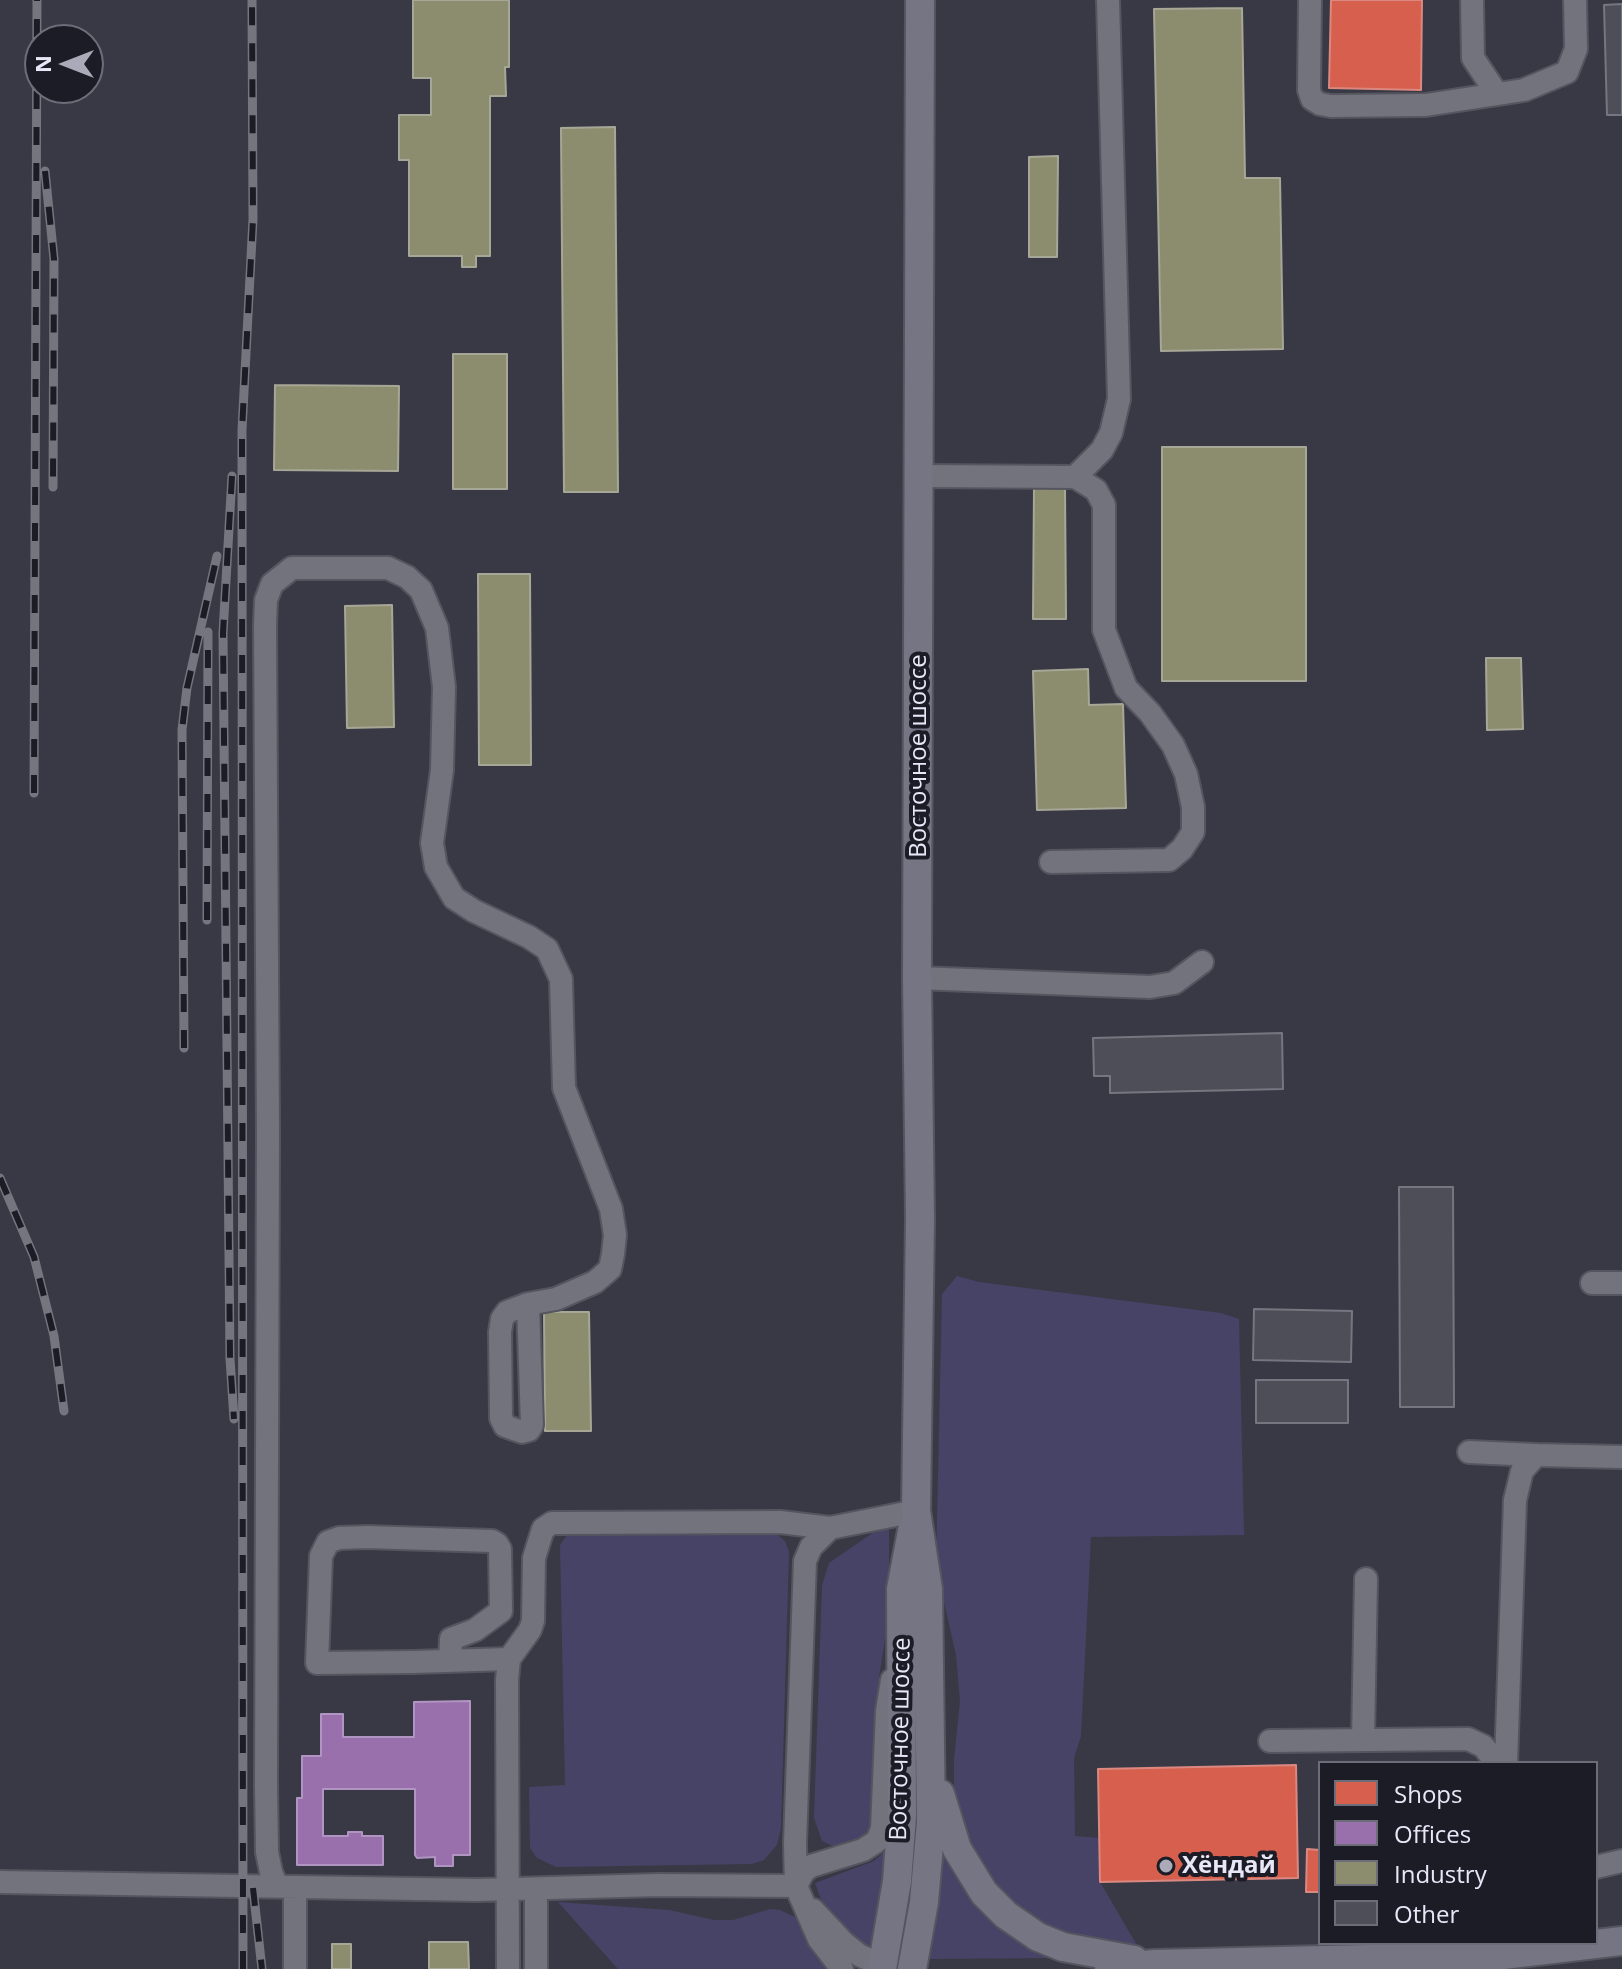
<!DOCTYPE html>
<meta charset="utf-8">
<style>
body{margin:0}
#map{position:relative;width:1622px;height:1969px;overflow:hidden;background:#393945;font-family:"Open Sans",sans-serif}
canvas{display:block}
.legend{position:absolute;left:1318px;top:1761px;width:280px;height:184px;box-sizing:border-box;background:#1c1c27;border:2px solid #6d6d7a;margin:0;padding:10px 14px;list-style:none;font-size:24px;color:#e7e7f7}
.legend li{display:flex;align-items:center;gap:16px;height:40px}
.legend b{width:40px;border:2px solid #6d6d7a}
.north{position:absolute;left:24px;top:24px;width:80px;height:80px;box-sizing:border-box;background:#1c1c27;border:2px solid #6d6d7a;border-radius:50%;rotate:270deg;font-size:22px;font-weight:700;line-height:32px;text-align:center;color:#e7e7f7}
.north::after{content:'';display:block;margin:auto;width:28px;height:36px;background:#aaaab9;clip-path:polygon(50% 0,100% 100%,50% 72%,0 100%)}
</style>
<div id="map">
<canvas width="1622" height="1969"></canvas>
<ul class="legend">
<li><b style="height:22px;background:#d6604d"></b>Shops</li>
<li><b style="height:22px;background:#9970ab"></b>Offices</li>
<li><b style="height:22px;background:#8c8c6e"></b>Industry</li>
<li><b style="height:22px;background:#4e4e58"></b>Other</li>
</ul>
<div class="north">N</div>
</div>
<script>
const c = document.querySelector('canvas').getContext('2d');
c.lineJoin = 'round';
function fill(path, color) {
  c.fillStyle = color;
  c.fill(path, 'evenodd');
}
function toPath(rows) {
  const path = new Path2D();
  for (const r of rows) {
    path.moveTo(r[0], r[1]);
    for (let i = 2; i < r.length; i += 2) path.lineTo(r[i], r[i + 1]);
  }
  return path;
}
function stroke(path, color, width, dash) {
  c.strokeStyle = color;
  c.lineWidth = width;
  c.lineCap = dash ? 'butt' : 'round';
  c.setLineDash(dash || []);
  c.stroke(path);
}
function label(font, color, halo, rows, align = 'center') {
  c.font = font + ' "Open Sans",sans-serif';
  c.lineWidth = 8;
  c.setLineDash([]);
  c.textBaseline = 'middle';
  c.strokeStyle = halo;
  c.fillStyle = color;
  for (const [text, x, y, turn = 0] of rows) {
    c.save();
    c.translate(x, y);
    c.rotate((+turn || 0) * Math.PI / 180);
    c.textAlign = isNaN(turn) ? turn : align;
    if (halo) c.strokeText(text, 0, 0);
    c.fillText(text, 0, 0);
    c.restore();
  }
}
const green = toPath([
 [957,1276,979,1282,1221,1313,1239,1319,1244,1535,1091,1537,1081,1736,1074,1758,1075,1836,1099,1838,1100,1882,1138,1947,1103,1943,1065,1934,1030,1916,1007,1898,983,1869,963,1830,954,1793,954,1760,960,1701,956,1655,936,1566,942,1294],
 [884,1525,889,1525,889,1614,879,1677,877,1817,868,1838,837,1848,822,1841,814,1818,822,1585,829,1563],
 [580,1531,773,1531,785,1541,789,1552,781,1828,777,1845,764,1860,752,1864,556,1867,537,1858,530,1848,529,1787,565,1785,560,1545,567,1535],
 [890,1841,874,1956,825,1911,815,1883,874,1861,883,1853],
 [942,1843,1056,1958,926,1959],
 [558,1902,669,1910,714,1920,733,1920,770,1909,780,1910,797,1918,832,1969,618,1969]
]);
const shops = toPath([
 [1331,0,1422,0,1421,90,1329,88,1331,0],
 [1296,1765,1298,1878,1100,1882,1098,1769,1296,1765],
 [1307,1849,1320,1850,1320,1892,1306,1892,1307,1849]
]);
const offices = toPath([
 [470,1701,470,1855,453,1855,453,1866,435,1866,435,1857,417,1858,415,1855,415,1789,323,1789,323,1836,348,1836,348,1832,362,1832,362,1836,383,1836,383,1865,297,1865,297,1798,302,1798,302,1756,321,1756,321,1714,343,1714,343,1737,414,1737,414,1702,470,1701]
]);
const industry = toPath([
 [413,0,509,0,509,67,505,67,506,96,490,96,490,256,476,256,476,267,462,267,462,256,409,256,409,160,399,160,399,115,431,115,431,78,413,78,413,0],
 [1242,8,1245,178,1280,178,1283,349,1161,351,1154,9,1242,8],
 [615,127,618,492,564,492,561,128,615,127],
 [1058,156,1057,257,1029,257,1029,157,1058,156],
 [453,354,507,354,507,489,453,489,453,354],
 [275,385,399,386,398,471,274,470,275,385],
 [1162,447,1306,447,1306,681,1162,681,1162,447],
 [1034,488,1065,488,1066,619,1033,619,1034,488],
 [478,574,530,574,531,765,479,765,478,574],
 [392,605,394,727,347,728,345,606,392,605],
 [1486,658,1521,658,1523,729,1487,730,1486,658],
 [1088,669,1089,705,1123,704,1126,808,1037,810,1033,671,1088,669],
 [544,1312,589,1312,591,1431,545,1431,544,1312],
 [429,1942,468,1942,469,1969,429,1969,429,1942],
 [332,1944,351,1944,351,1969,332,1969,332,1944]
]);
const building = toPath([
 [1622,4,1622,115,1607,115,1604,5,1622,4],
 [1282,1033,1283,1089,1110,1093,1110,1076,1094,1076,1093,1038,1282,1033],
 [1399,1187,1453,1187,1454,1407,1400,1407,1399,1187],
 [1254,1309,1352,1311,1351,1362,1253,1360,1254,1309],
 [1256,1380,1348,1380,1348,1423,1256,1423,1256,1380]
]);
const minor = toPath([
 [1310,0,1309,90,1312,99,1320,104,1331,106,1426,105,1524,90,1567,72,1576,49,1575,0],
 [1472,0,1473,58,1497,94],
 [921,476,1075,477,1096,490,1104,505,1104,630,1126,688,1150,713,1173,745,1186,774,1193,807,1193,832,1182,849,1169,860,1051,862],
 [1075,477,1102,450,1111,433,1119,399,1108,0],
 [917,978,1150,987,1174,983,1202,962],
 [1592,1283,1622,1283],
 [1469,1452,1536,1455],
 [830,1528,916,1511],
 [450,1661,451,1639,475,1630,501,1611,500,1549,497,1544,492,1541,367,1537,339,1538,328,1542,321,1556,317,1663,413,1662,509,1659],
 [1363,1740,1366,1579],
 [1270,1741,1468,1739,1483,1746,1497,1763],
 [1506,1763,1515,1500,1522,1471,1536,1455,1622,1457],
 [1596,1867,1622,1861],
 [0,1882,477,1890,659,1885,796,1886],
 [277,1886,271,1872,267,1852,266,1785,268,1133,265,625,266,600,272,584,292,568,388,568,407,577,421,590,437,628,444,687,442,770,432,843,436,867,454,898,474,911,529,937,547,949,561,979,564,1088,611,1209,615,1235,613,1254,610,1269,595,1282,556,1299,528,1304,532,1425,529,1430,522,1432,505,1426,501,1418,500,1332,502,1319,507,1312,528,1304],
 [796,1886,803,1872,811,1866,863,1850,877,1841,882,1829,887,1711,892,1680],
 [295,1887,295,1969],
 [536,1890,536,1969],
 [813,1910,844,1943,859,1955,883,1966],
 [508,1969,507,1680,509,1659,530,1630,533,1621,534,1558,543,1529,552,1523,560,1523,780,1522,830,1528,811,1547,805,1561,795,1843,796,1886,819,1939,842,1969]
]);
const major = toPath([
 [940,1794,957,1849,984,1893,1006,1915,1038,1937,1063,1947,1134,1960],
 [882,1969,897,1881,902,1816,901,1589,912,1531],
 [912,1969,924,1902,931,1822,928,1589,916,1511,920,1219,917,978,920,0],
 [1109,1969,1154,1964,1495,1956,1622,1941]
]);
const rail = toPath([
 [45,171,54,259,53,487],
 [232,476,223,633,230,1359,234,1419],
 [34,793,37,0],
 [207,920,208,632],
 [184,1048,182,730,187,688,217,556],
 [0,1178,34,1257,54,1336,64,1411],
 [253,1888,262,1969],
 [243,1969,242,430,253,219,252,0]
]);
const markers = [
 [1166,1866,8,"#aaaab9"]
];
const streetNames = [
 ["Восточное шоссе",919,756,-90],
 ["Восточное шоссе",901,1739,-89]
];
const poiNames = [
 ["Хёндай",1182,1866]
];
fill(green, '#464366');
fill(shops, '#d6604d');
stroke(shops, '#db8880', 2);
fill(offices, '#9970ab');
stroke(offices, '#b094c2', 2);
fill(industry, '#8c8c6e');
stroke(industry, '#a7a797', 2);
fill(building, '#4e4e58');
stroke(building, '#767681', 2);
stroke(minor, '#555560', 26);
stroke(major, '#555560', 32);
stroke(minor, '#73737d', 22);
stroke(major, '#767584', 28);
stroke(rail, '#75757f', 9);
stroke(rail, '#1c1c27', 6, [18]);
for (const [x, y, r, color] of markers) {
  const dot = new Path2D();
  dot.arc(x, y, r, 0, 2 * Math.PI);
  c.fillStyle = color;
  c.fill(dot);
  stroke(dot, '#1c1c27', 3);
}
label('24px', '#e7e7f7', '#1c1c27', streetNames);
label('bold 24px', '#e7e7f7', '#1c1c27', poiNames, 'left');
</script>
